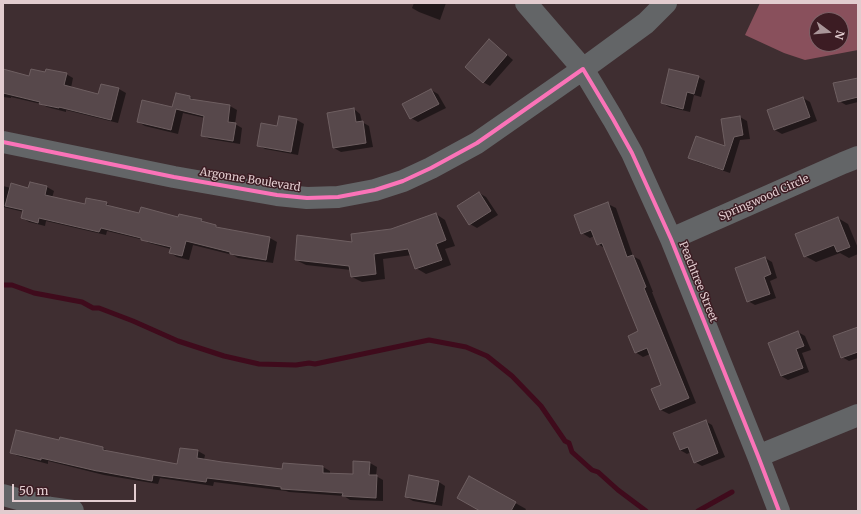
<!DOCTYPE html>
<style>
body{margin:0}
#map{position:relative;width:861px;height:514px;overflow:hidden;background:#3f2e31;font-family:Merriweather,serif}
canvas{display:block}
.frame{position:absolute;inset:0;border:4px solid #e2cccf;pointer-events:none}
.north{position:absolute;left:809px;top:12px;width:40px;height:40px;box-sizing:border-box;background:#3c1c23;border:1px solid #7e6268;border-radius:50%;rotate:106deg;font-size:11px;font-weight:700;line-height:16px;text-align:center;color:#e2cccf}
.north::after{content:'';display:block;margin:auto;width:14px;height:18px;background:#a99598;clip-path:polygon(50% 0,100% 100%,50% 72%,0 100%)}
.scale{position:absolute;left:12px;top:484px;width:124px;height:18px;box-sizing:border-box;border:2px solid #e2cccf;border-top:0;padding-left:5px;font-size:12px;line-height:14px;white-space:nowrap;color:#e2cccf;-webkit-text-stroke:3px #3c1c23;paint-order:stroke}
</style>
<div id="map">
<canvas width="861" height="514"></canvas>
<div class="frame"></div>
<div class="north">N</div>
<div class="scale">50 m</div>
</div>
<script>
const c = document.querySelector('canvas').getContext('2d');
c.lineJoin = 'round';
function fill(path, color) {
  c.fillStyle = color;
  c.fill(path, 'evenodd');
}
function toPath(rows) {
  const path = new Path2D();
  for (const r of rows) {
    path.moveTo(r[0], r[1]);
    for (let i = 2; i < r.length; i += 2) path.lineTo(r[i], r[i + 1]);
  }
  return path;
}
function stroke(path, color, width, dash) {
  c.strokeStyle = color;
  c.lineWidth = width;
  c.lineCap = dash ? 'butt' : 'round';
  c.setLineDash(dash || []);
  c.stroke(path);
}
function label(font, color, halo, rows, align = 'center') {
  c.font = font + ' Merriweather,serif';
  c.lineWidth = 3;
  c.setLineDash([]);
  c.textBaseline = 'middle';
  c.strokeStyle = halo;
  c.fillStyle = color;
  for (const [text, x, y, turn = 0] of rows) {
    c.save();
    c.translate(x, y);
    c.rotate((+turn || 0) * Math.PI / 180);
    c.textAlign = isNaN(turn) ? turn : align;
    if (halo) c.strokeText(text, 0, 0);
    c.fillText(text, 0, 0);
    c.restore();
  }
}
const forest = toPath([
 [760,3,858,3,858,50,805,60,784,53,745,35],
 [817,20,841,20,841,44,817,44]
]);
const shadow = toPath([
 [414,3,446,3,440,20,419,12,412,8],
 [489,41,496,45,513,60,490,86,483,82],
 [3,70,30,77,46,73,66,74,73,78,71,88,99,95,102,85,119,89,126,93,118,123,66,110,66,112,47,107,41,104,11,97,11,98,3,97],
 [698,77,705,81,701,97,694,95,690,112,669,107,662,103],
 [858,79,858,102,846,105,839,101],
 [431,90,438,94,446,108,418,122,411,118],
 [177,94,190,97,196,101,230,106,237,110,235,124,242,128,240,144,209,139,202,135,205,118,183,113,178,134,145,126,138,122,173,108],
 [803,98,810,102,817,121,782,134,775,130,768,110],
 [354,109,360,114,362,122,369,126,373,147,341,152,334,148],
 [280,117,297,120,304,124,298,155,265,149,258,145,278,127],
 [740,117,747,121,750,139,740,140,730,173,697,162,690,158,726,147],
 [31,183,47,187,54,191,52,198,85,206,106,203,113,208,140,215,201,220,208,224,216,226,221,229,270,238,277,242,273,263,238,258,233,255,193,245,189,260,177,257,170,253,171,249,149,243,144,240,107,231,106,235,46,221,45,226,29,222,22,218,24,212,3,207,3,186,11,188,29,189],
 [479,193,486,197,498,215,477,228,470,224],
 [608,204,616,208,633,256,640,260,653,292,652,292,696,403,669,414,661,410,662,386,650,354,643,357,635,352,639,332,606,249,598,244,594,236,590,238,582,233],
 [436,214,445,220,455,246,445,249,451,265,426,274,416,268,412,255,383,259,385,279,362,282,352,277,351,270,306,265,296,260,353,243],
 [838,218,848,224,858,248,858,254,849,258,840,253,816,262,805,256],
 [765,258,772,262,777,278,770,281,776,298,755,305,748,301],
 [858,328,858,358,849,361,842,357],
 [798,332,805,336,811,350,802,353,809,372,788,380,781,376],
 [705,421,712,425,725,457,702,466,695,462,691,452,687,454,680,450],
 [60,441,103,448,109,452,178,465,180,449,198,451,205,455,204,460,283,471,284,464,323,467,330,471,330,474,354,475,370,463,377,467,376,476,383,480,383,501,350,500,344,496,289,492,286,491,214,482,213,486,160,478,158,484,104,475,48,461,48,464,18,456,11,453],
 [469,477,526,509,525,511,481,511],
 [439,482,445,486,442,506,413,501,406,497]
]);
const stream = toPath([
 [3,285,12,285,34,293,82,302,93,308,99,308,133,321,178,341,224,356,259,364,296,365,309,363,315,364,429,340,466,347,487,356,512,376,541,406,565,441,569,443,572,452,592,470,598,472,618,490,646,511],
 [698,511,732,492]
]);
const building = toPath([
 [489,39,507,55,483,83,465,67,489,39],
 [3,69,29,76,31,69,45,72,46,69,67,73,64,85,98,94,101,84,119,88,111,120,59,107,59,108,39,104,40,102,3,93,3,69],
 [669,69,699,76,694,94,687,92,683,109,661,103,669,69],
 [858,78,858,97,838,102,833,83,858,78],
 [431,89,439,104,410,119,402,104,431,89],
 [176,93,190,96,190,99,230,105,228,122,236,123,233,141,201,136,204,116,176,109,171,130,137,122,142,100,172,107,176,93],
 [803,97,810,117,774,130,767,110,803,97],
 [354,108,356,122,363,121,366,143,333,148,327,113,354,108],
 [279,116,297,119,291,152,257,146,261,123,277,126,279,116],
 [740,116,743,135,734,137,723,170,688,158,696,136,725,146,721,119,740,116],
 [30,182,47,186,45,195,85,204,86,198,107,202,106,205,139,213,141,207,178,217,179,214,202,219,201,221,216,225,216,227,270,237,266,260,230,254,230,252,186,241,182,256,169,253,171,247,141,240,141,238,101,228,99,232,39,218,38,223,21,218,23,210,5,206,11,183,28,188,30,182],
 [479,192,491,211,469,225,457,206,479,192],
 [608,202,627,257,633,255,646,287,644,288,689,398,660,410,651,389,661,385,647,348,635,353,628,336,638,331,602,243,597,245,591,230,581,234,574,215,608,202],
 [436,213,446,240,436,244,442,260,415,269,408,249,374,254,376,274,351,277,349,266,295,260,297,235,352,242,351,234,391,229,436,213],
 [838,217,850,247,837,252,834,245,804,257,795,234,838,217],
 [765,257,771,274,764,277,770,294,747,302,735,268,765,257],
 [858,327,858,352,841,358,833,336,858,327],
 [798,331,804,346,796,349,803,368,781,376,768,343,798,331],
 [706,420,718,453,694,463,688,447,680,450,673,433,706,420],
 [16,430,59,440,60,437,103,447,103,450,177,464,180,448,198,450,197,458,222,462,282,469,283,463,323,466,323,473,353,474,353,461,370,462,369,475,377,475,376,498,342,496,343,493,281,489,281,487,207,478,206,482,153,475,152,481,98,471,97,471,41,458,41,460,10,453,16,430],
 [409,475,439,481,435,502,405,497,409,475],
 [469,476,516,502,511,511,480,511,457,498,469,476]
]);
const minor = toPath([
 [526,3,583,69,613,119,632,153,671,239,758,456,779,511],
 [3,142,174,177,277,195,307,198,338,197,375,190,403,181,431,168,477,143,583,69,646,23,666,3],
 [671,239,843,163,858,157],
 [758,456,858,415],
 [3,495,51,508,73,511]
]);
const cycleway = toPath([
 [3,142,174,177,277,195,307,198,338,197,375,190,403,181,431,168,477,143,583,69,613,119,632,153,671,239,758,456,779,511]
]);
const streetNames = [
 ["Argonne Boulevard",250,180,9],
 ["Springwood Circle",764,198,-24],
 ["Peachtree Street",698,282,68]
];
fill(forest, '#89505c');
fill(shadow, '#0007');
stroke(stream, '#3f0b1c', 5);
fill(building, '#57484b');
stroke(building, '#6e5f61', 1);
stroke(minor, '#636567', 22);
stroke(cycleway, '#fb73b8', 4);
label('11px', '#e2cccf', '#3c1c23', streetNames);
</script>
